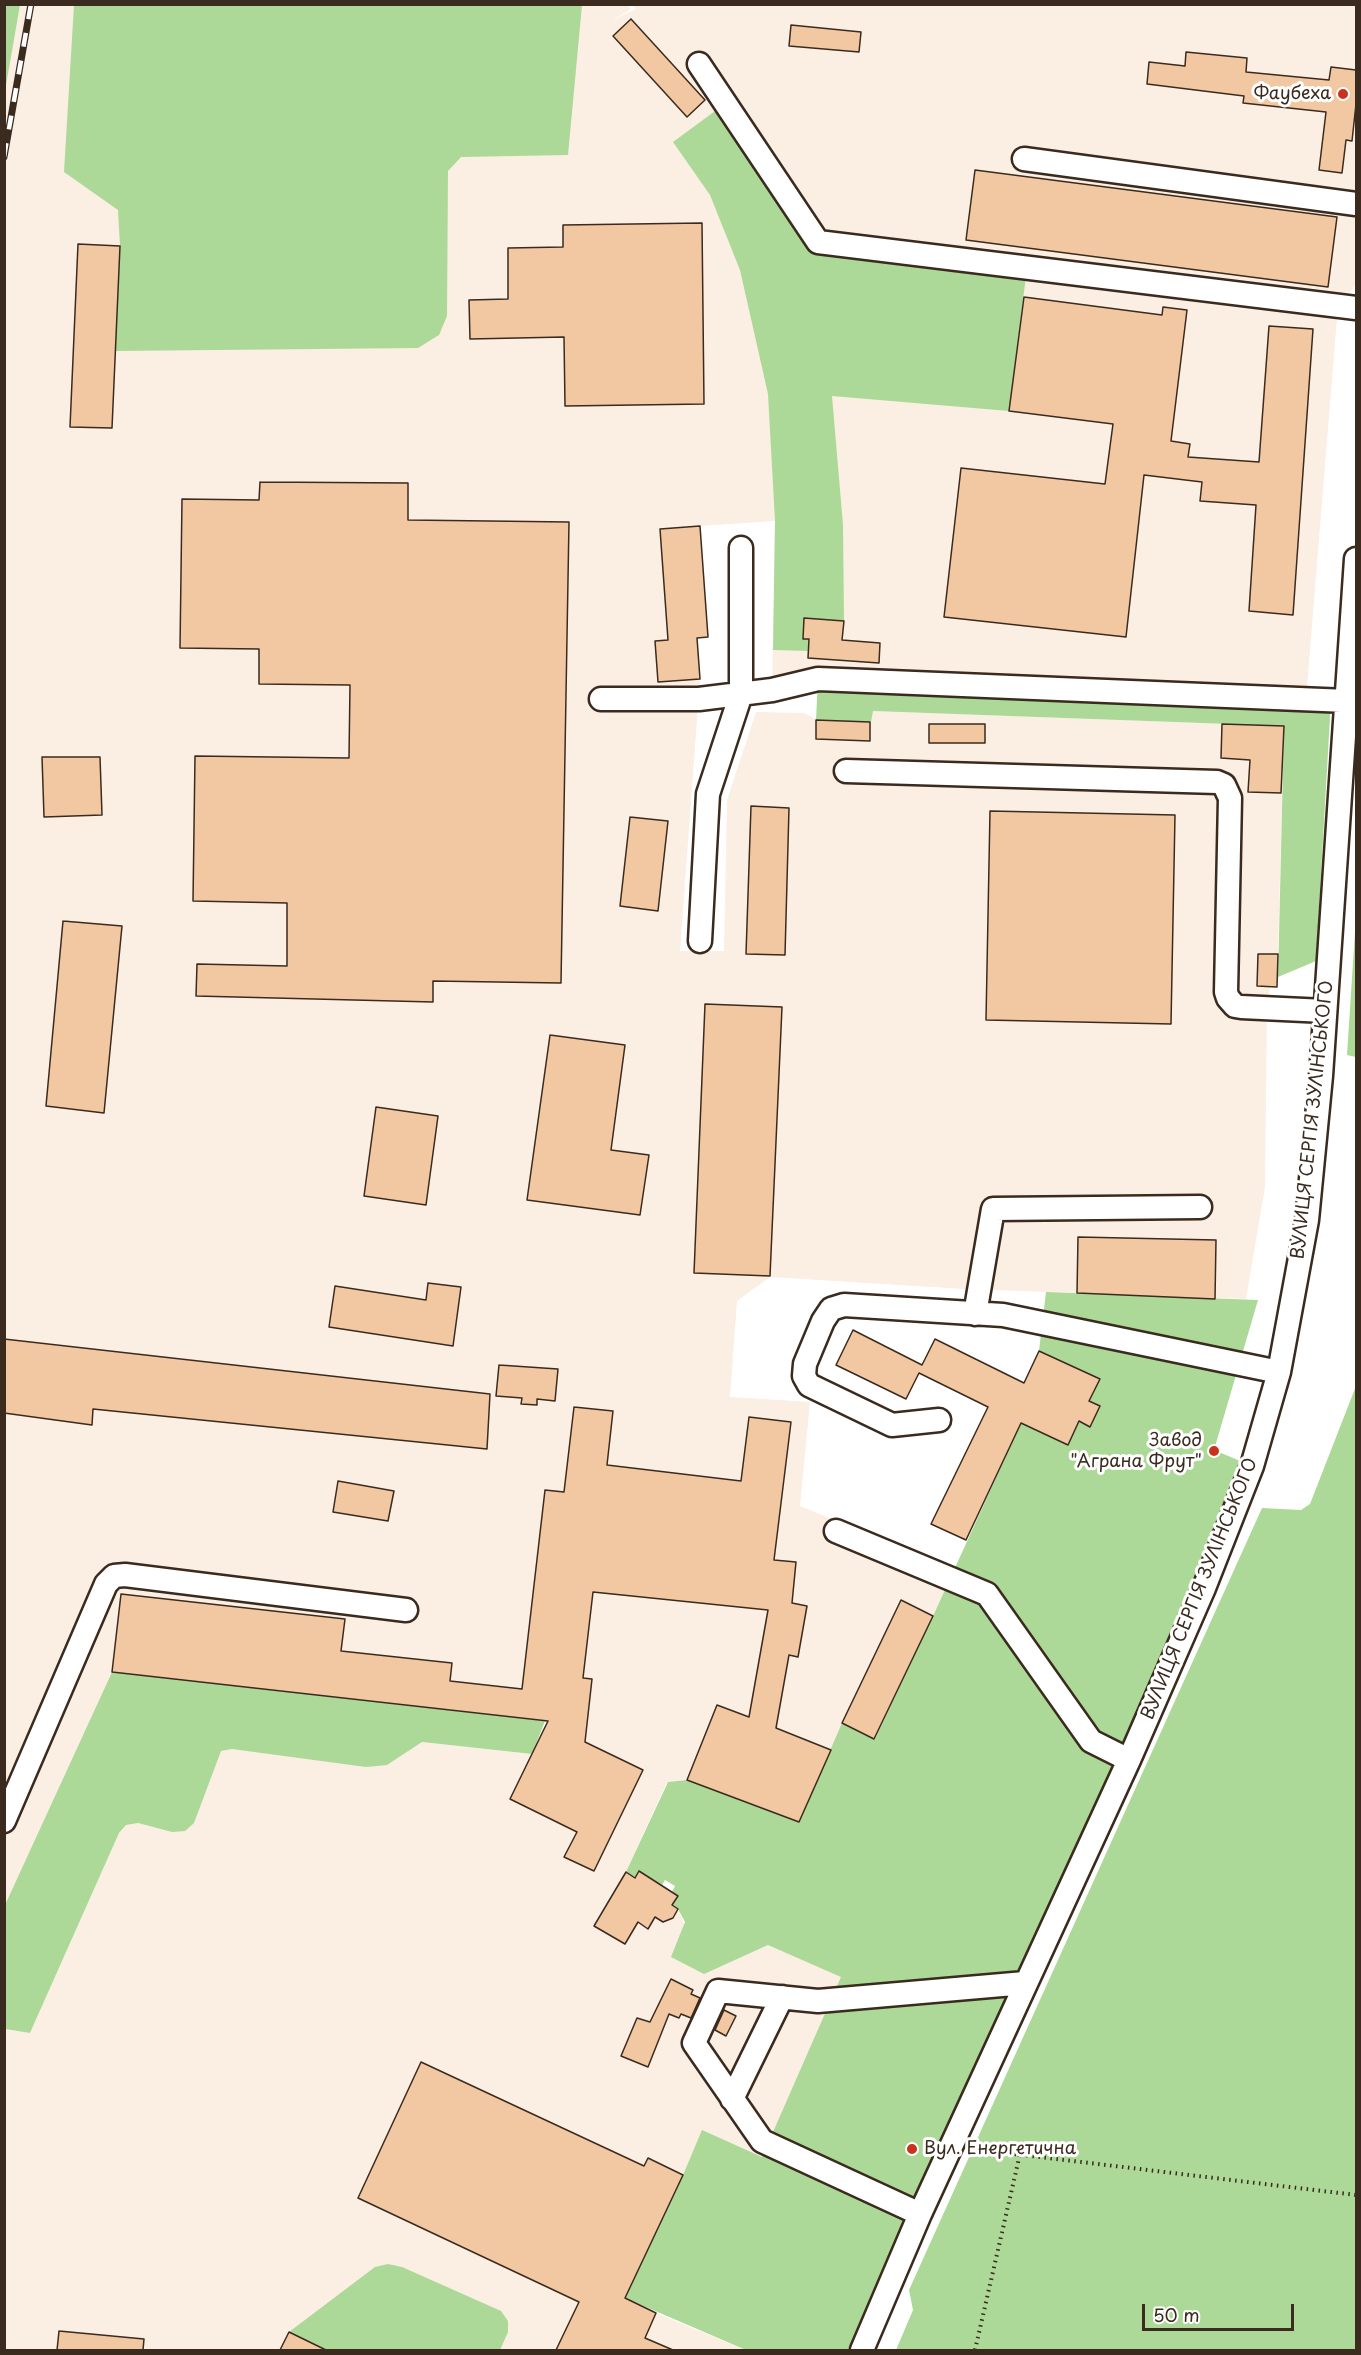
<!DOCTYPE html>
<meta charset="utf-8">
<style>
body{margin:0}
#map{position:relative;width:1361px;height:2355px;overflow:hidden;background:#fff;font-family:"Playpen Sans",sans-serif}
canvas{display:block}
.frame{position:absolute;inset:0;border:6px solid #3b2a1e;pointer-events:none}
.scale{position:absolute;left:1142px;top:2304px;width:152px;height:27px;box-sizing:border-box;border:3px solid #3b2a1e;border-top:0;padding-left:8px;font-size:18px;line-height:21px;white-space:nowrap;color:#3b2a1e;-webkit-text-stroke:4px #fff;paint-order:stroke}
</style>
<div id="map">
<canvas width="1361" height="2355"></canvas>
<div class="frame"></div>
<div class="scale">50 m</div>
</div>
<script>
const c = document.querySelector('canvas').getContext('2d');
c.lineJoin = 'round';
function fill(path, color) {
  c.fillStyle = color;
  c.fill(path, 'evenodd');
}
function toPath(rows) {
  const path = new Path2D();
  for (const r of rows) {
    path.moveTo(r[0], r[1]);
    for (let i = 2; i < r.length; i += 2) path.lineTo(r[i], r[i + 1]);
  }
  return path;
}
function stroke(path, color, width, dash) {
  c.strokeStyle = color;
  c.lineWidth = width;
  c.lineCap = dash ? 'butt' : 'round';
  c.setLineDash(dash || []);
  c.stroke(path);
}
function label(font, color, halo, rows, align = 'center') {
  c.font = font + ' "Playpen Sans",sans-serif';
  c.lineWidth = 6;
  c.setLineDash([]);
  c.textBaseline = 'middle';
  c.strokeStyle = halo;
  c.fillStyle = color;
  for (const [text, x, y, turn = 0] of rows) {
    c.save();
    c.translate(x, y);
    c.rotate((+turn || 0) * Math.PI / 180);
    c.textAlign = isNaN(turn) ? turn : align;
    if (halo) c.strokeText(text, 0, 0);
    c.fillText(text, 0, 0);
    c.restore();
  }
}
const built = toPath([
 [627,4,631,9,611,21,636,9,631,4,1356,5,1356,270,1355,286,1338,306,1306,699,772,690,775,521,700,526,708,637,697,638,700,679,680,951,724,951,727,800,756,712,804,713,817,720,870,722,873,711,1284,726,1277,987,1270,987,1267,1008,1265,1187,1246,1299,964,1289,770,1277,737,1301,730,1397,810,1402,800,1506,954,1569,933,1616,901,1601,831,1750,717,1705,687,1780,667,1782,626,1872,594,1926,625,1944,638,1922,648,1928,655,1917,663,1922,673,1918,678,1909,704,1973,768,1945,842,1976,762,2157,702,2131,683,2175,648,2158,644,2166,421,2063,358,2198,579,2302,556,2350,5,2350,5,2029,30,2033,119,1833,126,1825,138,1823,172,1832,194,1823,220,1751,232,1749,387,1765,421,1742,531,1754,546,1723,545,1721,112,1672,5,1905,4,91,20,5],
 [637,2018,663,2028,648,2067,622,2056],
 [625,2298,656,2313,746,2350,612,2350,627,2319]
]);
const green = toPath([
 [5,4,20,5,5,91,4,5],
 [74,5,582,5,568,155,461,157,448,171,447,316,439,335,418,348,115,351,120,246,118,210,64,172],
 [726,103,818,242,1027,268,1009,411,832,396,843,525,844,621,804,618,803,638,809,639,809,651,773,650,775,521,768,394,740,270,710,195,673,142],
 [818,679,1331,700,1316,961,1278,977,1284,726,873,711,871,722,816,720],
 [1356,916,1356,1057,1347,1055],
 [1046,1292,1258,1300,1214,1450,1252,1466,862,2350,746,2350,625,2298,683,2175,702,2130,762,2157,841,1977,768,1945,704,1974,671,1957,685,1922,678,1909,672,1905,678,1896,672,1892,675,1886,665,1880,662,1885,639,1871,635,1878,626,1872,668,1782,687,1780,799,1822,842,1723,875,1739,933,1616,1021,1423,1068,1445,1079,1421,1090,1426,1089,1401,1099,1379,1039,1351],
 [1356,1386,1356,2350,896,2350,913,2310,909,2290,1262,1508,1301,1510,1310,1504],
 [112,1672,545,1721,532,1754,422,1742,387,1765,366,1767,232,1749,221,1751,194,1823,185,1831,172,1832,138,1823,126,1825,119,1833,30,2033,5,2029,5,1905],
 [388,2264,402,2267,501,2311,508,2321,508,2332,500,2350,326,2350,289,2332,375,2267]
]);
const building = toPath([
 [631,19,705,100,687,117,613,36,631,19],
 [791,25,861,32,859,52,789,46,791,25],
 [1186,52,1247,58,1246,72,1329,80,1331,67,1356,70,1356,104,1352,141,1346,140,1342,173,1319,170,1326,112,1243,103,1244,96,1147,84,1149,62,1185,66,1186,52],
 [975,170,1337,217,1328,287,966,240,975,170],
 [702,223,704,404,565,406,564,337,470,339,469,300,508,299,508,248,563,247,563,225,702,223],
 [78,244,120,246,112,428,70,427,78,244],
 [1024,297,1162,315,1163,307,1187,310,1171,441,1190,444,1188,457,1259,462,1269,326,1313,329,1293,615,1249,611,1256,505,1200,501,1202,482,1144,475,1126,637,944,617,961,468,1105,484,1113,424,1009,411,1024,297],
 [260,482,408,483,408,520,569,522,561,983,433,981,433,1002,196,996,197,964,287,966,287,903,193,901,195,756,349,758,350,685,259,684,259,649,180,648,182,499,259,500,260,482],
 [700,526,708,637,697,638,700,679,658,682,655,641,668,640,660,529,700,526],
 [804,618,844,621,842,640,880,643,879,663,808,658,809,639,803,639,804,618],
 [816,720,870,722,870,741,816,739,816,720],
 [929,724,985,724,985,743,929,743,929,724],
 [1222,724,1284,726,1281,793,1248,792,1250,760,1221,758,1222,724],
 [42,757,100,757,102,815,44,817,42,757],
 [751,806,789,808,785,955,746,954,751,806],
 [990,811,1175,815,1171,1024,986,1020,990,811],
 [630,817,668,821,658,911,620,906,630,817],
 [63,921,122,926,104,1113,46,1106,63,921],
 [1258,954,1278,954,1277,987,1257,986,1258,954],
 [705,1004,782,1007,770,1276,694,1273,705,1004],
 [550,1035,625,1045,611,1150,649,1155,640,1215,527,1200,550,1035],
 [376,1107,438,1116,426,1205,364,1196,376,1107],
 [1078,1237,1216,1240,1215,1299,1077,1293,1078,1237],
 [428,1283,461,1287,453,1346,329,1327,335,1286,426,1300,428,1283],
 [853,1330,922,1365,935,1339,1024,1383,1039,1351,1100,1379,1089,1401,1100,1406,1090,1427,1079,1421,1068,1445,1021,1423,966,1540,931,1524,988,1407,919,1373,906,1399,836,1365,853,1330],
 [4,1339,490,1394,487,1449,93,1409,92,1425,4,1413,4,1339],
 [499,1365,558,1369,555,1401,537,1399,537,1405,521,1404,522,1398,496,1396,499,1365],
 [574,1407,613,1411,607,1465,741,1481,749,1417,791,1422,774,1560,796,1562,792,1603,807,1606,798,1657,789,1655,776,1728,831,1750,799,1822,687,1780,717,1705,749,1717,768,1610,593,1592,583,1678,592,1679,585,1742,643,1770,594,1871,564,1857,577,1832,510,1799,548,1721,112,1672,121,1594,345,1619,341,1651,452,1663,450,1681,522,1689,545,1490,564,1492,574,1407],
 [338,1481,394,1491,388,1521,333,1512,338,1481],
 [901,1600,933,1616,874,1739,842,1723,901,1600],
 [639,1871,678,1896,672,1905,678,1909,673,1918,663,1922,655,1917,648,1929,638,1922,625,1944,594,1926,626,1872,635,1878,639,1871],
 [671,1979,693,1990,691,1994,700,1998,691,2018,681,2014,679,2018,669,2014,648,2067,621,2056,637,2018,650,2022,671,1979],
 [724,2010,736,2016,726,2036,715,2030,724,2010],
 [421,2062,644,2166,648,2158,683,2175,625,2298,656,2313,645,2338,673,2350,556,2350,579,2302,358,2198,421,2062],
 [59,2331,144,2339,143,2350,57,2350,59,2331],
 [289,2332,326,2350,280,2350,289,2332]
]);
const path = toPath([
 [973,2149,1356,2195],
 [975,2350,1020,2154]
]);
const minor = toPath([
 [699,64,818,242,1356,308],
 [1024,159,1356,204],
 [601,699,699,699,772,690,818,679,1347,701],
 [846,771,1217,782,1224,785,1230,798,1226,992,1228,998,1235,1006,1241,1007,1325,1011],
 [700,941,708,794,741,694,741,548],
 [975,1314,993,1209,1200,1207],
 [939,1420,892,1425,809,1385,804,1376,805,1364,823,1321,831,1309,844,1305,1003,1315,1279,1372],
 [836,1531,987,1594,1091,1741,1129,1760],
 [4,1821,106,1584,114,1576,125,1575,406,1610],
 [732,2099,782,1997],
 [920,2214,762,2141,694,2043,718,1991,818,2001,1025,1983],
 [862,2350,920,2214,1129,1760,1204,1588,1252,1466,1279,1372,1307,1220,1321,1076,1356,559]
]);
const rail = toPath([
 [4,157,31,4]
]);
const markers = [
 [1343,94,6,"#c8321e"],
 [1214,1451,6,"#c8321e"],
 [912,2149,6,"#c8321e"]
];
const poiNames = [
 ["Фаубеха",1331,94],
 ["Завод",1202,1441],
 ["\"Аграна Фрут\"",1202,1462],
 ["Вул. Енергетична",924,2149,"left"]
];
const streetNames = [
 ["ВУЛИЦЯ СЕРГІЯ ЗУЛІНСЬКОГО",1313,1120,-84],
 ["ВУЛИЦЯ СЕРГІЯ ЗУЛІНСЬКОГО",1200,1589,-68]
];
fill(built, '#fbeee3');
fill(green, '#acd997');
fill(building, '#f2c8a2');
stroke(building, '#3b2a1e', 1.5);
stroke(minor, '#3b2a1e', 27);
stroke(path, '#3b2a1e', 4, [1.5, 4.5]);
stroke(minor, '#fff', 22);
stroke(rail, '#3b2a1e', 7);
stroke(rail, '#fff', 4.5, [14]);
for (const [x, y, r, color] of markers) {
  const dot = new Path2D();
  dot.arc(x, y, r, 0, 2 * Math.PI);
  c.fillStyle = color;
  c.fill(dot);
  stroke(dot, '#fff', 2);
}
label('18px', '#3b2a1e', '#fff', poiNames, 'right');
label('18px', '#3b2a1e', '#fff', streetNames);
</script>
